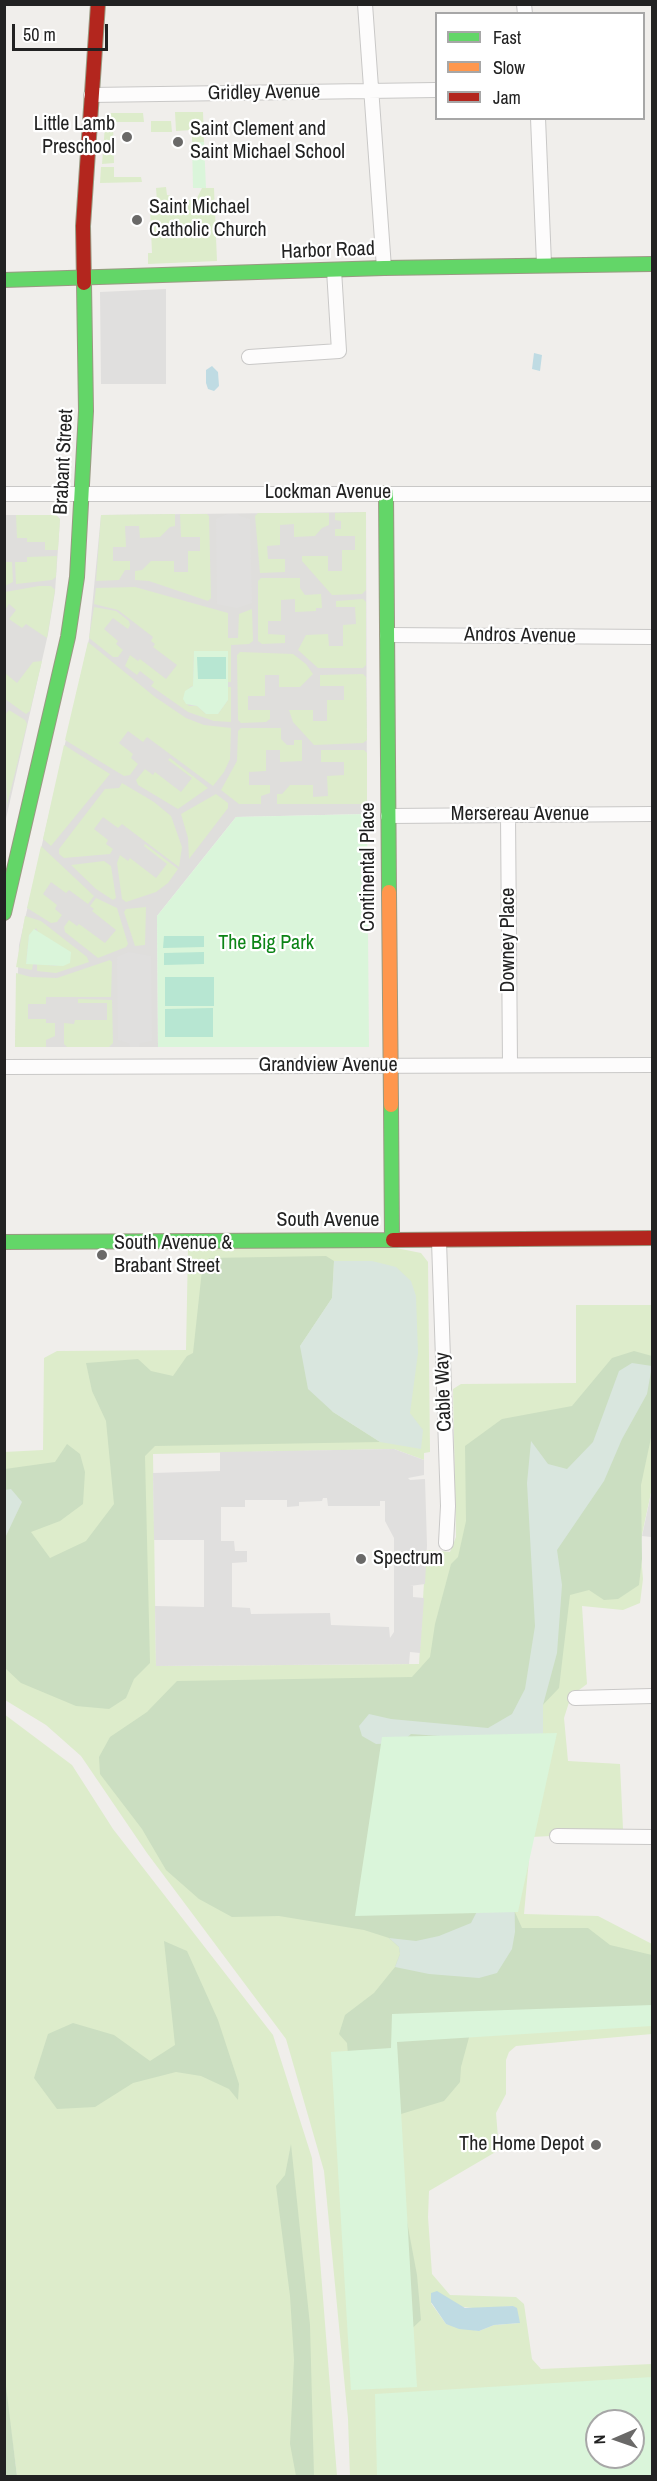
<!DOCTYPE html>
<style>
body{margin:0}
#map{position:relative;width:657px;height:2481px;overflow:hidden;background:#f0eeeb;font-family:"Archivo Narrow",sans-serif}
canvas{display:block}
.frame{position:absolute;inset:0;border:6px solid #222;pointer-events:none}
.legend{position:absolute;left:435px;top:12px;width:210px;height:108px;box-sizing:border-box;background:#fff;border:2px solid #a7a7a7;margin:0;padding:8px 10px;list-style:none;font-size:18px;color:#222}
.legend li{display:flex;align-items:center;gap:12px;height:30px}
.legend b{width:30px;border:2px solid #a7a7a7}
.north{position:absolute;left:585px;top:2409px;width:60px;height:60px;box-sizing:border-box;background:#fff;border:2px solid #a7a7a7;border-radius:50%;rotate:268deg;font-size:16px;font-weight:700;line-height:24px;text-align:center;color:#222}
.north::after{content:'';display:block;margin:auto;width:21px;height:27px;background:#6a6968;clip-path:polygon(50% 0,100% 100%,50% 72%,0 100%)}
.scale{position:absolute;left:12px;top:24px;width:96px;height:27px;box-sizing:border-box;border:3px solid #222;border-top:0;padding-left:8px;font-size:18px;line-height:21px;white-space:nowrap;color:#222;-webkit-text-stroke:4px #fff;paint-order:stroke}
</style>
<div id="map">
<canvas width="657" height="2481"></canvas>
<div class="frame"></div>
<ul class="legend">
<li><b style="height:8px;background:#63d668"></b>Fast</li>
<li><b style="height:8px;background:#ff974d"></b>Slow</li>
<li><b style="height:8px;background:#b3261e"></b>Jam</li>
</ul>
<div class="north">N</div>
<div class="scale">50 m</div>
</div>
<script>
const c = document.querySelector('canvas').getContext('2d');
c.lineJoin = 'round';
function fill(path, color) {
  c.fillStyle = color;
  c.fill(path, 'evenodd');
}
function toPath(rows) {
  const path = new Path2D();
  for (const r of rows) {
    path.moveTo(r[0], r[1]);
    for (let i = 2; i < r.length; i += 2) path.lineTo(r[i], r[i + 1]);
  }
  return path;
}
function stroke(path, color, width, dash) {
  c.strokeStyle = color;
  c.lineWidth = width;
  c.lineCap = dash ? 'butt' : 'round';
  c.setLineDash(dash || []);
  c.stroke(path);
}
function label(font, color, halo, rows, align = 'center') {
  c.font = font + ' "Archivo Narrow",sans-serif';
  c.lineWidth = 4.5;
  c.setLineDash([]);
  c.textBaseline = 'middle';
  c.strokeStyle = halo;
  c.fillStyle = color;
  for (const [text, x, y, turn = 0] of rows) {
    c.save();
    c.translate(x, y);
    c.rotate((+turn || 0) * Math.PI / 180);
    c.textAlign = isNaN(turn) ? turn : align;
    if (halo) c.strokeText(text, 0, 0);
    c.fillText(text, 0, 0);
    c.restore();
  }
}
const residential = toPath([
 [366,512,367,814,236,817,157,916,158,1047,15,1047,19,945,89,639,101,515],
 [5,515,56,515,60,519,55,592,48,634,5,823]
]);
const grass = toPath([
 [175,112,203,112,204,142,192,142,192,130,176,131],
 [106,113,143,113,144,122,113,122,114,163,102,164],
 [151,121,171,121,172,132,151,132],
 [101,167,114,167,114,177,141,177,142,182,100,183],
 [166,187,167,195,172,196,173,201,157,201,156,188],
 [202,188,214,188,217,261,148,264,148,253,152,253,150,208,177,207,177,200,196,200],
 [366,512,366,590,362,594,332,595,302,561,302,556,328,556,328,571,342,571,342,550,355,550,355,536,335,536,335,529,341,529,341,521,335,520,335,513],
 [258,513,329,513,329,525,322,528,315,536,294,537,294,524,280,525,280,545,267,546,268,559,285,559,285,572,260,573,255,516],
 [175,514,175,526,170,527,160,537,140,538,139,526,125,526,126,547,113,547,113,561,130,561,130,570,125,570,119,580,96,581,101,515],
 [180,514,207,514,209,516,211,598,208,601,149,581,135,580,135,571,142,570,151,561,174,561,174,572,188,572,188,551,200,551,200,537,181,537],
 [16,515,56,515,60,519,58,550,45,550,45,542,27,542,27,538,17,538],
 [57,556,56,577,52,580,16,584,15,562,27,562,27,557],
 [5,562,12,562,13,582,5,586],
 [261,578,300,578,300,588,305,595,321,594,322,608,316,608,316,611,295,612,295,599,281,600,281,621,268,621,268,634,285,635,285,643,262,644,258,641,258,581],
 [39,586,51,586,55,590,47,638,26,624,22,628,9,619,16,610,9,604,5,610,5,592],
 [135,587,228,613,228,638,238,638,239,614,252,609,253,641,249,644,231,645,231,682,228,682,228,651,194,651,193,686,190,687,184,701,189,706,197,706,206,714,218,714,228,700,228,687,231,687,231,722,214,721,188,712,151,686,154,682,140,671,137,675,125,666,130,655,138,661,140,659,166,679,177,665,153,647,155,644,151,641,153,637,118,610,94,604,96,588],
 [363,599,366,602,366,665,363,668,318,668,298,650,306,635,328,634,329,646,343,646,343,625,356,624,355,607,336,607,336,601],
 [94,607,116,611,129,621,130,625,128,629,113,618,104,629,118,641,116,644,123,650,118,657,113,657,89,638],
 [88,642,155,697,186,718,204,725,231,728,230,759,224,772,213,786,147,737,143,742,128,731,119,743,133,754,131,758,138,764,130,775,124,776,65,740],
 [240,652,293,654,306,664,313,674,300,687,279,687,279,675,265,675,265,696,248,696,248,710,270,710,270,719,266,722,241,723,238,720,237,655],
 [42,661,30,711,26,714,5,699,5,673,17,683,33,662],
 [363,674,366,677,367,740,363,743,314,745,293,722,289,710,313,710,313,721,327,721,327,700,344,700,344,686,320,686,320,675],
 [9,710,25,720,27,724,7,805,4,716],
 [241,728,281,728,281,739,287,745,294,745,294,740,302,740,302,761,280,762,280,750,266,750,266,771,249,772,249,785,270,785,270,793,261,796,261,804,239,804,221,790,237,761,238,731],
 [64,745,110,774,51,846,43,839],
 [321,750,364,750,367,753,367,800,364,804,277,804,277,794,282,794,290,785,313,785,313,797,328,796,327,776,344,775,344,762,321,762],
 [170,758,208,788,178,809,138,785,136,780,145,769,153,775,155,772,181,792,192,778,168,760],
 [122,783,154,802,171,816,182,847,179,867,122,824,118,828,103,817,94,829,108,840,106,844,113,849,110,854,64,858,59,854,59,849,105,789,119,788],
 [216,794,228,803,228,808,189,859,188,838,181,814],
 [145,844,178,869,168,883,156,892,126,902,122,899,117,863,120,855,128,861,130,858,156,878,167,864,144,846],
 [41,846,94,896,88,904,69,890,66,893,51,882,43,894,57,905,55,909,62,915,57,922,51,923,27,908],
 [104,861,111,866,116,898,113,900,96,889,71,865],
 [96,898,117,908,128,944,126,947,98,958,65,932,64,927,69,920,77,926,79,924,105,943,116,930,92,911,94,909,90,906],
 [146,907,145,945,135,946,124,912,126,909],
 [25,916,41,921,87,957,89,962,56,973,37,971,37,964,57,966,36,928,29,935,26,963,33,964,32,970,16,967],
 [110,960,112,962,111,997,46,997,46,1004,28,1004,28,1019,46,1019,46,1023,55,1023,55,1036,46,1040,46,1047,15,1047,16,973,31,977,57,978],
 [78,999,112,1000,113,1043,109,1047,67,1047,64,1044,64,1023,74,1024,75,1020,107,1020,107,1003,78,1003],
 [391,1247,421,1253,428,1262,430,1452,424,1453,424,1460,394,1449,153,1454,156,1666,419,1664,426,1550,450,1552,456,1537,453,1389,461,1384,576,1383,576,1305,652,1305,652,1488,640,1544,643,1579,640,1603,623,1610,582,1606,587,1684,571,1696,564,1718,568,1761,620,1764,623,1829,613,1833,531,1837,524,1914,598,1916,652,1944,652,2034,516,2046,509,2052,506,2060,506,2094,496,2113,499,2150,429,2191,428,2217,432,2274,450,2295,516,2297,524,2304,532,2359,541,2369,652,2364,652,2415,585,2414,519,2476,350,2476,348,2419,324,2171,286,2039,147,1853,81,1756,46,1725,5,1700,4,1452,43,1450,44,1358,57,1351,186,1350,188,1248],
 [431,2303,480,2309,513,2306,520,2323,494,2325,479,2331,446,2324],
 [4,1714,72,1765,113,1829,273,2035,312,2158,337,2476,17,2476,4,2378]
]);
const forest = toPath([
 [326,1256,334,1261,332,1298,300,1346,333,1412,380,1442,155,1446,145,1456,150,1663,134,1679,126,1698,109,1709,76,1706,21,1683,5,1668,5,1469,55,1462,67,1444,80,1454,85,1472,83,1504,60,1521,31,1532,50,1558,86,1541,114,1504,106,1421,92,1391,86,1363,138,1359,151,1371,173,1376,187,1356,193,1353,202,1270,209,1258],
 [634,1351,652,1356,652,1433,641,1485,642,1559,639,1585,618,1599,604,1600,589,1590,570,1595,559,1688,537,1711,510,1901,522,1928,588,1928,610,1945,652,1955,652,2019,471,2030,461,2067,460,2082,444,2101,391,2117,393,2147,417,2275,421,2320,389,2350,352,2104,347,2043,339,2034,345,2015,374,1993,395,1967,400,1954,399,1947,389,1938,364,1930,279,1916,232,1917,199,1899,166,1870,142,1829,100,1774,99,1757,110,1737,147,1712,177,1681,412,1677,430,1657,435,1624,451,1564,458,1557,466,1521,465,1446,502,1419,572,1406,612,1358],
 [164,1941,187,1951,218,2020,239,2084,238,2100,229,2089,201,2076,176,2072,133,2083,95,2107,57,2109,34,2078,48,2034,73,2023,114,2035,150,2061,175,2045],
 [291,2144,310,2325,314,2476,296,2476,290,2444,294,2360,290,2296,276,2186,285,2175],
 [4,2378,5,2378,17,2476,5,2476]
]);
const wetland = toPath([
 [334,1261,372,1261,396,1267,411,1281,416,1296,418,1353,410,1413,423,1430,421,1449,380,1442,333,1412,308,1389,300,1346,332,1298],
 [632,1363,652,1366,647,1394,622,1439,604,1481,557,1550,562,1585,557,1653,543,1705,543,1770,514,1873,515,1932,512,1949,497,1973,479,1978,429,1974,395,1967,400,1954,399,1947,389,1938,416,1941,439,1936,471,1923,491,1884,512,1741,411,1734,401,1743,376,1744,362,1736,359,1726,369,1714,391,1719,488,1728,512,1714,525,1689,535,1626,527,1483,531,1441,548,1464,567,1469,593,1442,619,1371],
 [11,1489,22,1502,5,1538,5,1490]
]);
const park = toPath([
 [192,142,204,142,206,188,193,188],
 [194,651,228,651,228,700,218,714,206,714,197,706,186,704,183,699,185,691,193,686],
 [367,814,369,1047,158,1047,157,916,236,817],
 [34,929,71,952,70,963,63,966,26,964,29,935],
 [557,1733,518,1912,355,1916,382,1737],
 [652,2005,652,2026,397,2042,417,2387,351,2390,331,2052,391,2048,392,2014],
 [652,2377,652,2476,377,2476,375,2394],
 [597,2421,633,2421,633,2457,597,2457]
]);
const pitch = toPath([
 [197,657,226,657,226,679,198,679],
 [164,936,204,936,204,947,163,948],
 [204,952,204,964,164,965,164,953],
 [165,977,214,977,214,1006,165,1006],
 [213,1008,213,1037,165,1037,165,1009]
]);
const parking = toPath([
 [166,289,166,384,101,384,100,292],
 [228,514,238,514,239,516,250,519,252,603,237,608,217,604,216,519],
 [129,952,151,956,152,1041,140,1043,139,1047,130,1047,129,1043,118,1040,117,957],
 [394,1449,424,1460,424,1475,408,1478,410,1480,425,1479,427,1545,425,1584,410,1586,413,1586,413,1597,424,1598,420,1653,410,1652,409,1664,156,1666,155,1606,204,1607,204,1540,154,1540,153,1473,220,1471,220,1452],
 [323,1498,327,1498,328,1506,380,1506,380,1501,385,1501,385,1521,394,1538,394,1632,390,1638,389,1627,331,1625,330,1613,251,1614,250,1608,232,1607,232,1563,247,1562,247,1551,235,1551,234,1541,221,1541,221,1507,245,1507,245,1500,287,1500,287,1507,299,1506,299,1502,322,1501],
 [652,1489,652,1542,651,1537,642,1536]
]);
const water = toPath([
 [534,353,542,355,540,371,532,369],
 [212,366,218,372,219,386,214,391,208,389,206,383,206,370],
 [437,2291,465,2308,513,2306,517,2308,520,2323,494,2325,479,2331,459,2329,446,2324,431,2302,431,2293]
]);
const street = toPath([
 [365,4,384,268],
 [524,4,525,14],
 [91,95,436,90],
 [538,118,544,264],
 [249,357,339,351,334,270],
 [4,494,652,494],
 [387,635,652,637],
 [508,815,510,1065],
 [388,816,652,814],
 [4,1067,652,1065],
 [439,1241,448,1506,446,1543],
 [575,1698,652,1696],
 [557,1836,652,1837]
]);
const fast = toPath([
 [4,280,384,268,652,264],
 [386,493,389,892],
 [4,913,68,637,77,577,86,411,84,283],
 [391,1105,392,1240],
 [4,1242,393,1240]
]);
const slow = toPath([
 [389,892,391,1105]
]);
const jam = toPath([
 [84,283,83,226,98,4],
 [393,1240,652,1238]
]);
const markers = [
 [127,137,6,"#6a6968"],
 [178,142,6,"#6a6968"],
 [137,220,6,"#6a6968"],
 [102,1255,6,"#6a6968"],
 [361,1559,6,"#6a6968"],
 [596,2145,6,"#6a6968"]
];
const streetNames = [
 ["Gridley Avenue",264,93,-1],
 ["Harbor Road",328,251,-2],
 ["Brabant Street",64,462,-87],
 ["Lockman Avenue",328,493],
 ["Andros Avenue",520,636,1],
 ["Mersereau Avenue",520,815],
 ["Continental Place",369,867,-90],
 ["Downey Place",509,940,-90],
 ["Grandview Avenue",328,1066],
 ["South Avenue",328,1221],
 ["Cable Way",444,1392,-92]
];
const poiNames = [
 ["Little Lamb",115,125,"right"],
 ["Preschool",115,148,"right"],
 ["Saint Clement and",190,130],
 ["Saint Michael School",190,153],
 ["Saint Michael",149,208],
 ["Catholic Church",149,231],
 ["South Avenue &",114,1244],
 ["Brabant Street",114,1267],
 ["Spectrum",373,1559],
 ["The Home Depot",584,2145,"right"]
];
const parkNames = [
 ["The Big Park",266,944]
];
fill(residential, '#dfdedc');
fill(grass, '#ddeccb');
fill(forest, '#cbdec1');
fill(wetland, '#d9e6de');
fill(park, '#daf5da');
fill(pitch, '#b7e6d2');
fill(parking, '#e0dfde');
fill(water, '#bfdbe3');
stroke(street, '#c9c8c7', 16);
stroke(fast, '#999a82', 16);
stroke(slow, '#999a82', 16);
stroke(jam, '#999a82', 16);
stroke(street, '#fdfcfc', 14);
stroke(fast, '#63d668', 14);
stroke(slow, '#ff974d', 14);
stroke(jam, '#b3261e', 14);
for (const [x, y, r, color] of markers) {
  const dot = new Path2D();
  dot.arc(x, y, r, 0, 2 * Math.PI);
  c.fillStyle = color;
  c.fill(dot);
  stroke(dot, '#fff', 2);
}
label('20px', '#222', '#fff', streetNames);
label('20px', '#222', '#fff', poiNames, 'left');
label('20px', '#0c8416', '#fff', parkNames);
</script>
